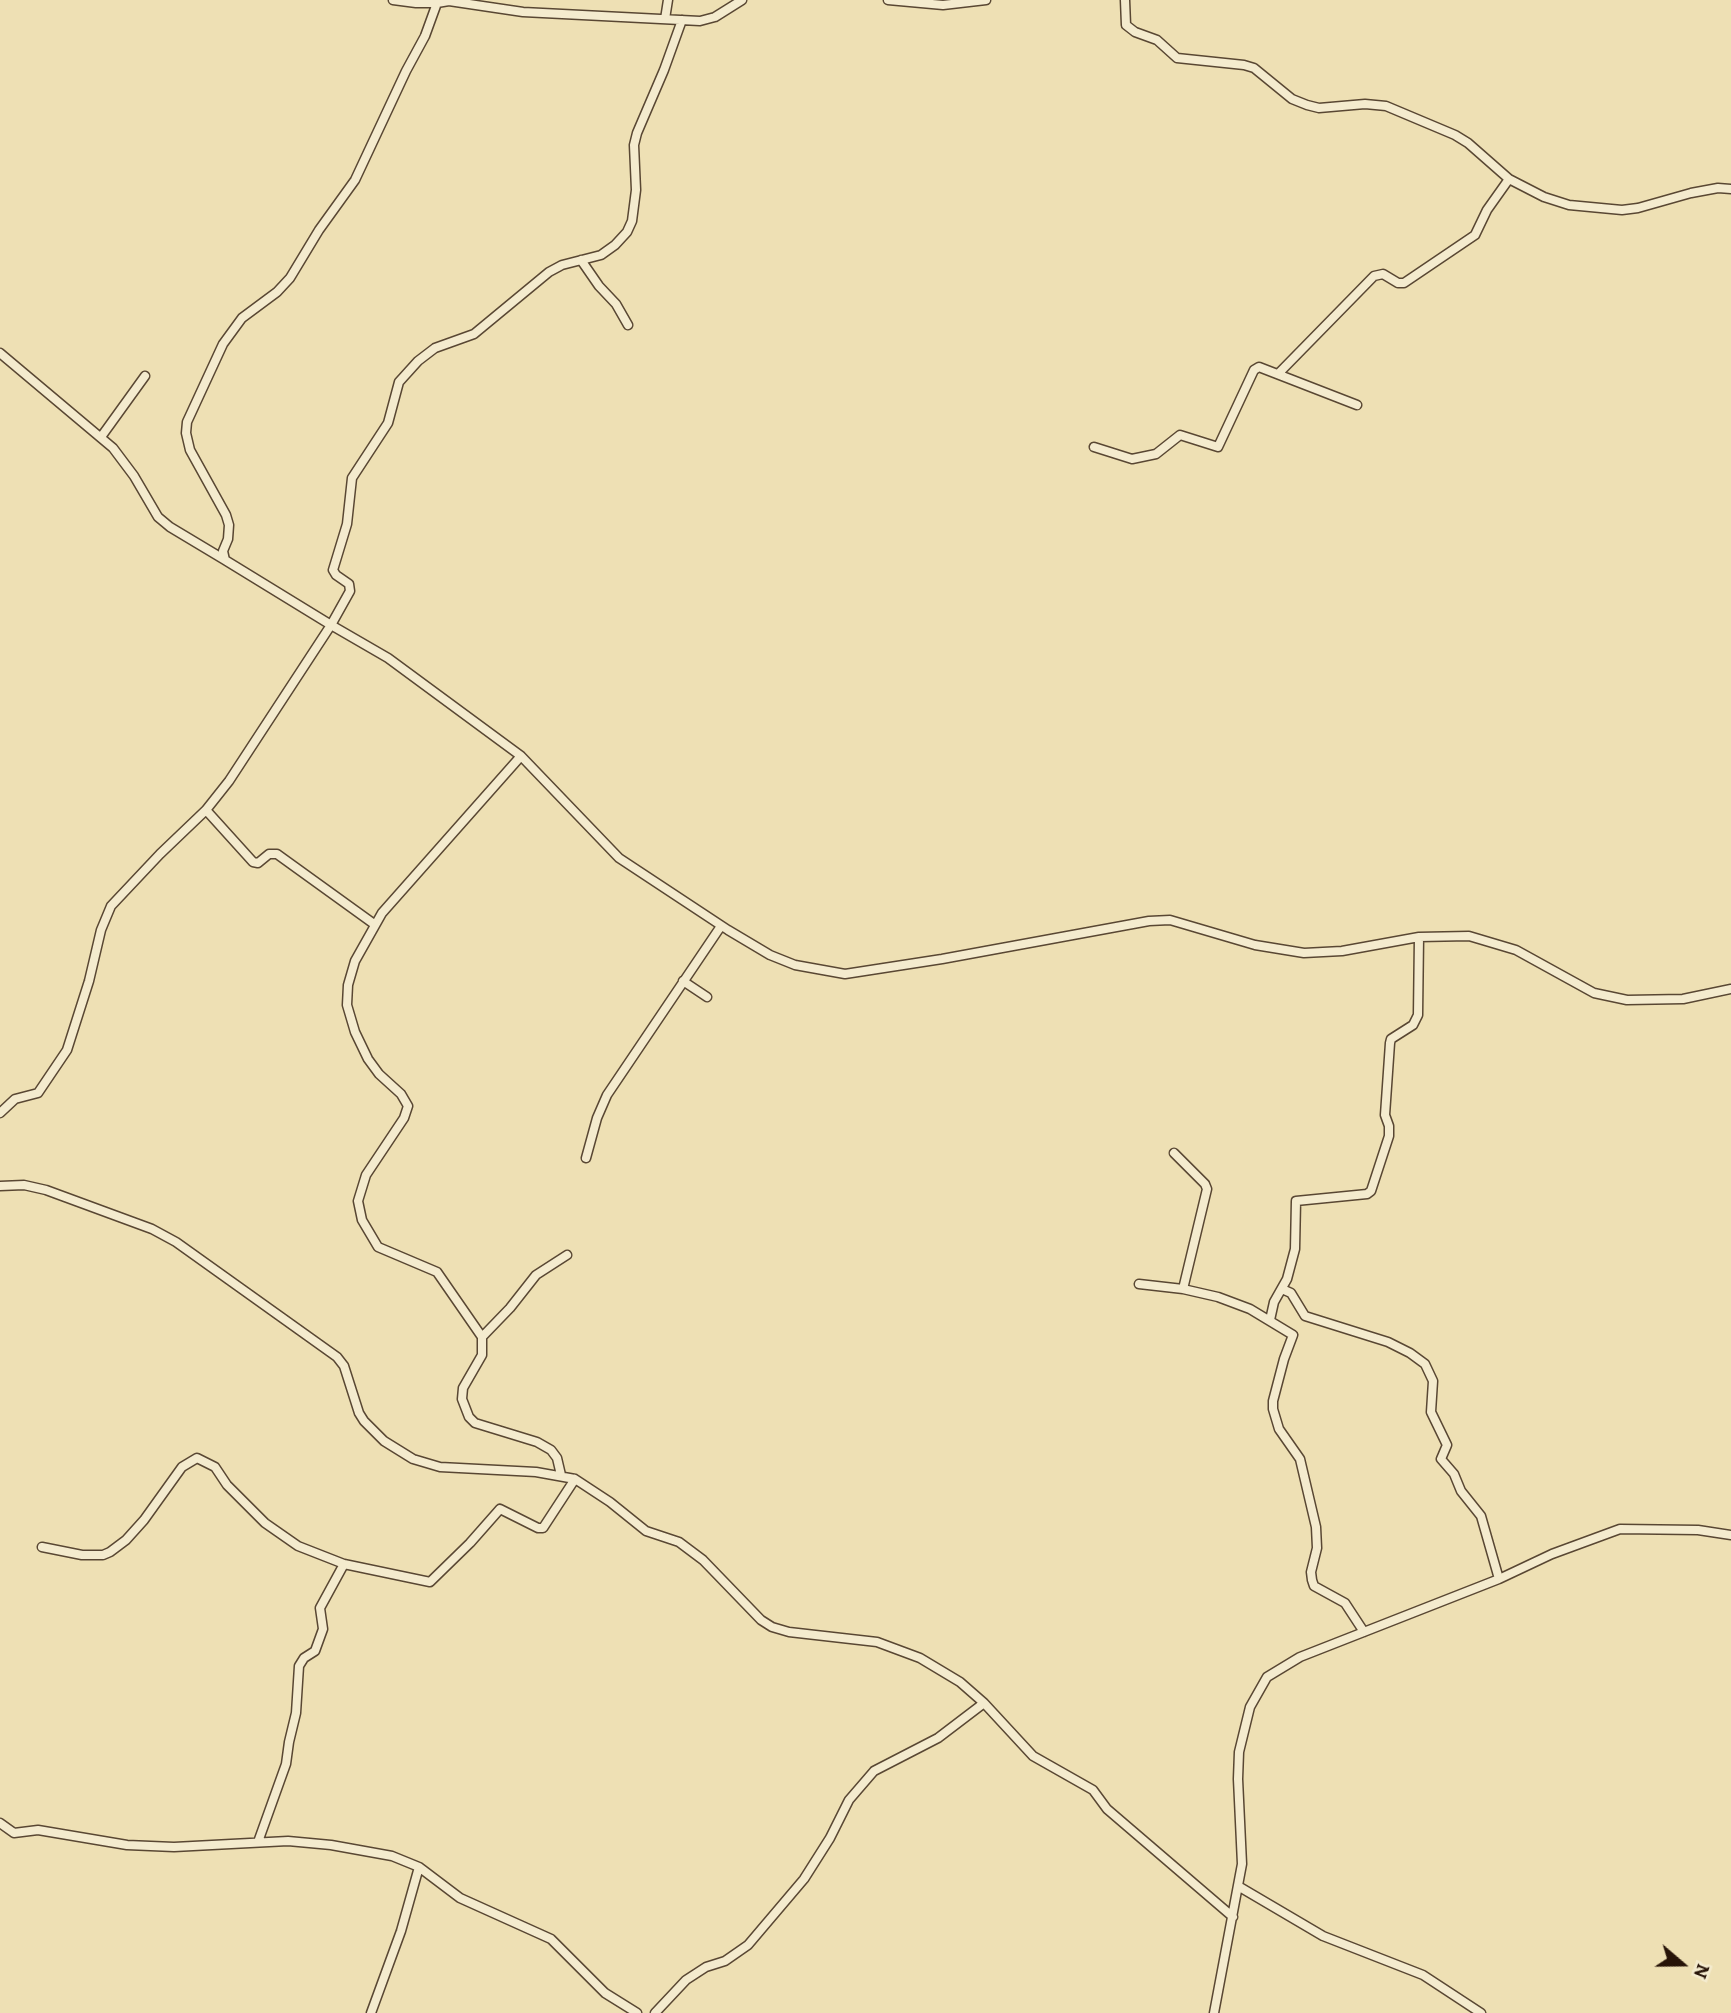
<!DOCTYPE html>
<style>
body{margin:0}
#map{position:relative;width:1731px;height:2013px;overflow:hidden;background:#eee0b4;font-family:Alegreya,serif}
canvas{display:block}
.north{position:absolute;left:1647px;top:1929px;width:70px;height:70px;-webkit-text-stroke:5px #f4ebce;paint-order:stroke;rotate:110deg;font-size:19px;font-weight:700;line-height:28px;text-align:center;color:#271408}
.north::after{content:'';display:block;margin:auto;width:24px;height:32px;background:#271408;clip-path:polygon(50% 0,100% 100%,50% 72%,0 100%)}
</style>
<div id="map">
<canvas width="1731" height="2013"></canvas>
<div class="north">N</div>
</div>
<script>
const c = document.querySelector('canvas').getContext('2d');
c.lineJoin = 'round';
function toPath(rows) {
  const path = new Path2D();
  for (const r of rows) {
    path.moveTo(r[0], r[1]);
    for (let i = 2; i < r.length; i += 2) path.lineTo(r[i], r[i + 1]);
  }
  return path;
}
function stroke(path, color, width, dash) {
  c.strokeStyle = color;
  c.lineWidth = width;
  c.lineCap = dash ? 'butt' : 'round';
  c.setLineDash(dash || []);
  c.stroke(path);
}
const street = toPath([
 [393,0,416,3,437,3],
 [888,0,943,5,986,0],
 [1125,0,1126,25,1135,32,1157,40,1177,58,1244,65,1254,68,1292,99,1307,105,1319,108,1365,104,1386,106,1455,135,1468,143,1509,179,1544,197,1569,205,1622,210,1638,208,1691,193,1718,188,1731,189],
 [665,19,668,0],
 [682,20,664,70,637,133,634,145,636,190,632,221,627,232,615,245,601,255,562,265,549,272,474,334,435,348,418,361,399,382,388,423,352,478,347,524,333,570,336,575,349,584,350,591,331,625,388,658,521,756,619,858,728,930,770,955,795,965,845,974,942,959,1149,921,1170,920,1255,945,1304,953,1342,951,1419,937,1469,936,1516,950,1594,993,1627,1000,1683,999,1731,989],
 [581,260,599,286,616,304,628,325],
 [0,353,113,448,134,476,158,517,170,527,225,560],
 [1278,374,1374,276,1383,274,1398,283,1404,283,1475,235,1487,210,1509,179],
 [101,437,145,376],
 [1094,447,1132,459,1156,454,1180,435,1218,447,1254,370,1259,367,1357,405],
 [521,756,382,913,355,961,348,985,347,1005,355,1032,368,1059,379,1074,401,1094,408,1106,404,1118,366,1175,358,1201,362,1220,378,1247,437,1272,482,1337,482,1355,463,1388,462,1399,469,1417,475,1423,537,1442,551,1450,557,1458,561,1475],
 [206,810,253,862,258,863,269,854,277,854,374,924],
 [683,981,707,997],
 [0,1113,15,1099,38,1093,67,1050,89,981,101,930,111,906,160,854,206,810,229,781,331,625,225,560,223,551,228,539,229,525,226,515,190,450,186,433,187,422,223,344,242,318,277,292,290,278,319,230,355,180,406,71,425,36,437,3,449,1,523,12,700,21,715,17,742,0],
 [1174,1153,1205,1184,1207,1189,1183,1289],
 [586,1158,597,1118,607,1095,721,926],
 [0,1186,24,1185,46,1190,152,1229,176,1242,337,1357,344,1366,359,1413,364,1421,384,1441,413,1459,440,1467,536,1472,575,1479,610,1502,646,1531,679,1542,703,1560,761,1620,772,1627,789,1632,877,1642,920,1658,960,1682,984,1703,1033,1756,1093,1790,1107,1809,1233,1917],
 [1139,1284,1183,1289,1218,1297,1250,1309,1293,1335,1284,1359,1273,1401,1273,1409,1279,1429,1300,1459,1316,1527,1317,1548,1311,1572,1312,1580,1314,1586,1345,1603,1364,1632],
 [1282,1289,1291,1293,1305,1316,1388,1342,1410,1353,1425,1364,1433,1381,1431,1412,1447,1445,1441,1459,1454,1474,1461,1491,1481,1516,1499,1579],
 [1270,1320,1274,1302,1287,1279,1295,1249,1296,1201,1367,1194,1371,1191,1389,1136,1389,1126,1385,1115,1390,1043,1391,1039,1413,1025,1418,1015,1419,937],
 [482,1337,510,1308,536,1275,567,1255],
 [42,1547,82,1555,103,1555,110,1552,126,1540,144,1520,182,1467,197,1458,215,1467,227,1485,265,1523,298,1546,344,1564,430,1582,470,1543,500,1509,538,1528,543,1528,575,1479],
 [0,1823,14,1833,38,1830,127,1845,174,1847,288,1841,331,1845,392,1856,419,1867,460,1898,551,1939,605,1993,637,2013],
 [258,1842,286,1764,289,1742,296,1713,299,1666,304,1658,315,1651,323,1629,320,1608,344,1564],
 [1238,1886,1323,1936,1423,1975,1481,2013],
 [371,2013,401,1931,419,1867],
 [655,2013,686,1980,706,1967,725,1961,748,1945,804,1879,830,1838,849,1800,874,1771,938,1738,984,1703],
 [1214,2013,1242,1864,1238,1779,1239,1752,1250,1707,1267,1677,1300,1657,1499,1579,1552,1554,1620,1529,1698,1530,1731,1535]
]);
stroke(street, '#594733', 11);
stroke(street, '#f4ebce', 8);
</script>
